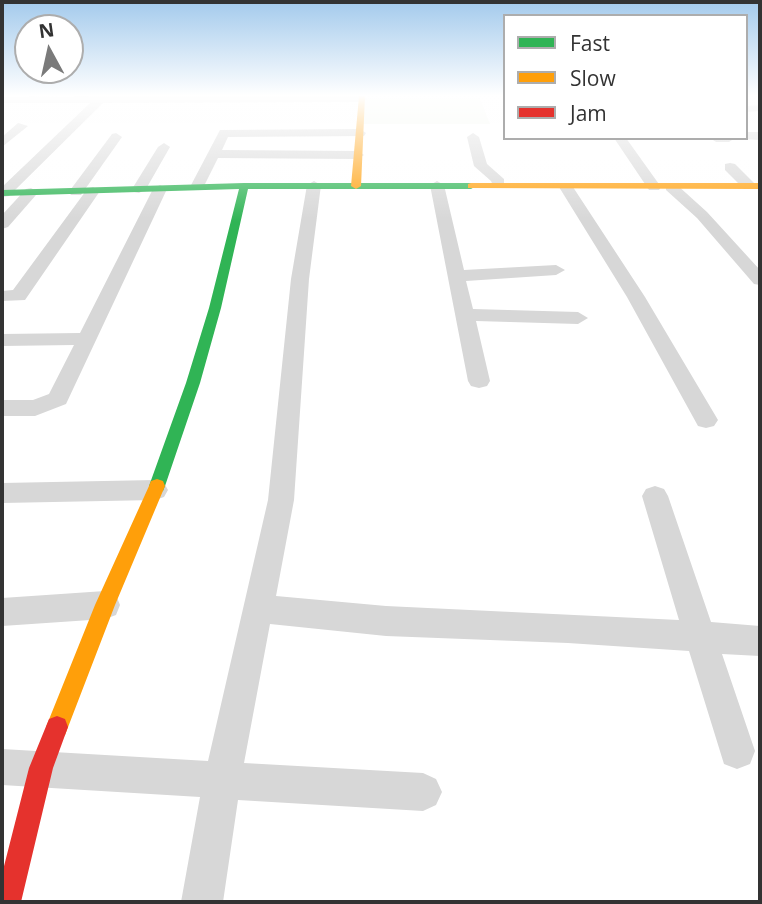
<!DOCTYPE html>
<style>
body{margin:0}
#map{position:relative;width:762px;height:904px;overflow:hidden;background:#fff;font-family:"Open Sans",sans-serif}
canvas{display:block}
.frame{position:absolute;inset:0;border:4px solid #333;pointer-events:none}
.legend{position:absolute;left:503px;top:14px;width:245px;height:126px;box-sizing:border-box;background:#fff;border:2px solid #adadad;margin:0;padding:9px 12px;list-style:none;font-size:21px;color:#333}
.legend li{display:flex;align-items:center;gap:14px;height:35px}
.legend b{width:35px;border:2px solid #adadad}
.north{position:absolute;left:14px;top:14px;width:70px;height:70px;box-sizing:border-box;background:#fff;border:2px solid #adadad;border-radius:50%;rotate:352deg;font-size:19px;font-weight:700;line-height:28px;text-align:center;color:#333}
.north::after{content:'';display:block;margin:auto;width:24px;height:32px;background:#7a7a7a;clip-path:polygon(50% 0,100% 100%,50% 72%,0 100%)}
</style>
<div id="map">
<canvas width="762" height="904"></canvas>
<div class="frame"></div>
<ul class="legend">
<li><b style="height:9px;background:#30b455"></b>Fast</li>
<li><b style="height:9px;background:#ff9f0a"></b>Slow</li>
<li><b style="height:9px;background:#e5322d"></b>Jam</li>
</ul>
<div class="north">N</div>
</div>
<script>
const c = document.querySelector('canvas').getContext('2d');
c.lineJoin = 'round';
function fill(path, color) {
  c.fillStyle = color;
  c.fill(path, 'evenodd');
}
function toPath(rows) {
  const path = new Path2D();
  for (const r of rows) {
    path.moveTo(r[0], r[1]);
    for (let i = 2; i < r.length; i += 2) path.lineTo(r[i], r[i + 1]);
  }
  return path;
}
const green = toPath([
 [362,96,479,96,490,124,361,124]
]);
const street = toPath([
 [97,96,362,96,367,99,362,102,103,103,9,196,2,197,2,187,90,103,2,103,2,97,97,96],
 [760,105,760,111,746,112,746,106,760,105],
 [18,123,28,126,2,147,2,137,18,123],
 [360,129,366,133,364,136,228,137,222,150,358,151,364,155,358,159,218,158,202,190,192,190,190,187,220,130,360,129],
 [746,132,760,132,760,140,742,139,746,138,746,132],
 [116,133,122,137,81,195,71,195,69,192,71,189,112,134,116,133],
 [473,133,479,137,487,164,504,179,504,188,494,188,491,181,474,166,467,137,473,133],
 [614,138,626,138,661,187,659,190,649,190,614,138],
 [710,138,735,138,729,142,716,142,710,138],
 [164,143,170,147,146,189,139,193,134,192,132,189,158,147,164,143],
 [730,163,735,164,754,183,754,189,744,189,725,170,725,164,730,163],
 [314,181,321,185,309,279,294,500,276,596,386,606,679,620,642,496,646,489,655,486,664,489,668,496,711,622,760,626,760,656,722,654,755,751,750,764,737,769,724,764,689,651,568,643,386,636,270,624,244,763,423,773,436,779,442,792,436,805,423,811,238,800,223,902,181,902,200,797,2,785,2,749,208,761,268,500,291,279,307,185,314,181],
 [437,181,444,185,464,270,556,265,565,270,556,275,466,281,473,309,578,312,588,318,578,324,476,321,490,381,487,386,479,388,471,386,468,381,430,185,437,181],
 [566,183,571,184,645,297,718,420,714,426,706,428,698,426,627,297,559,187,566,183],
 [671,183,676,184,707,212,760,270,760,285,754,284,697,218,666,190,666,184,671,183],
 [160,185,167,189,66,404,35,416,2,416,2,400,33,400,49,394,74,345,2,346,2,334,80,333,153,189,160,185],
 [93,187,100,191,25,300,2,301,2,291,13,290,88,188,93,187],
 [31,188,38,192,36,195,8,227,2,229,2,215,26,189,31,188],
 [155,480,164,483,168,490,164,497,155,500,2,503,2,483,155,480],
 [105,591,116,595,120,605,116,615,105,619,2,626,2,598,105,591]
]);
const fast = toPath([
 [244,183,471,183,476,186,471,189,248,189,221,308,200,383,165,486,163,491,157,493,151,491,149,486,186,383,209,308,239,189,2,196,2,190,244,183]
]);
const slow = toPath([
 [359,96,365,96,361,186,356,189,351,186,359,96],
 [471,183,760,183,760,189,468,188,468,184,471,183],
 [157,479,163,481,165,486,115,605,65,735,57,738,49,735,46,727,95,605,149,486,151,481,157,479]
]);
const jam = toPath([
 [57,716,65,719,68,727,53,768,21,902,2,902,2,874,29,768,49,719,57,716]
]);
fill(green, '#f1f5ed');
fill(street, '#d7d7d7');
fill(fast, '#30b455');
fill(slow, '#ff9f0a');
fill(jam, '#e5322d');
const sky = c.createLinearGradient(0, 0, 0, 222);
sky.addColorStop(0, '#a3caec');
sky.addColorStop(0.43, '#fff');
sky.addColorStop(1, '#ffffff00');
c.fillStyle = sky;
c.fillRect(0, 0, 762, 222);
</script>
